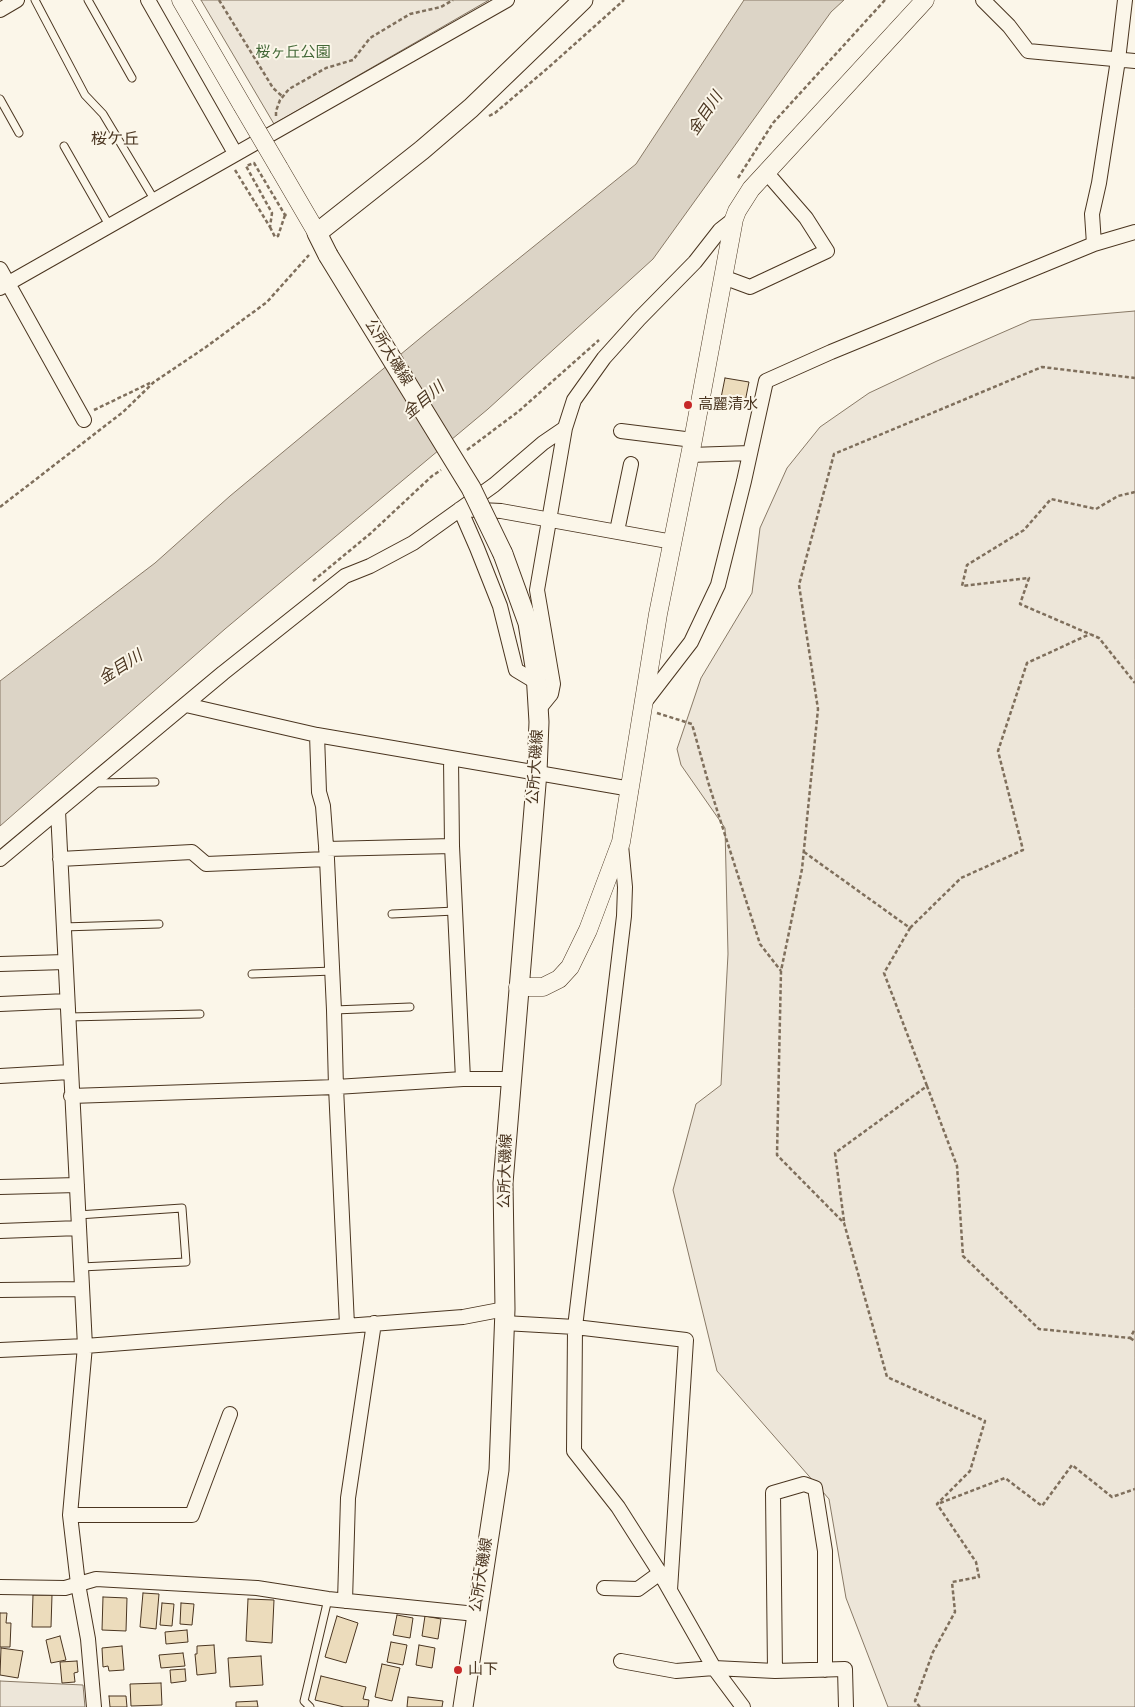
<!DOCTYPE html>
<meta charset="utf-8">
<style>
body{margin:0}
canvas{display:block;background:#fbf6e9}
</style>
<canvas width="1135" height="1707"></canvas>
<script>
const c = document.querySelector('canvas').getContext('2d');
c.lineJoin = 'round';
function fill(path, color) {
  c.fillStyle = color;
  c.fill(path, 'evenodd');
}
function toPath(rows) {
  const path = new Path2D();
  for (const r of rows) {
    path.moveTo(r[0], r[1]);
    for (let i = 2; i < r.length; i += 2) path.lineTo(r[i], r[i + 1]);
  }
  return path;
}
function stroke(path, color, width, dash) {
  c.strokeStyle = color;
  c.lineWidth = width;
  c.lineCap = dash ? 'butt' : 'round';
  c.setLineDash(dash || []);
  c.stroke(path);
}
function label(font, color, halo, rows, align = 'center') {
  c.font = font + ' Roboto,"Noto Sans JP",sans-serif';
  c.lineWidth = 4;
  c.setLineDash([]);
  c.textBaseline = 'middle';
  c.strokeStyle = halo;
  c.fillStyle = color;
  for (const [text, x, y, turn = 0] of rows) {
    c.save();
    c.translate(x, y);
    c.rotate((+turn || 0) * Math.PI / 180);
    c.textAlign = isNaN(turn) ? turn : align;
    if (halo) c.strokeText(text, 0, 0);
    c.fillText(text, 0, 0);
    c.restore();
  }
}
const green = toPath([
 [201,0,489,0,274,124,201,0],
 [1135,311,1135,1707,888,1707,846,1598,829,1499,717,1371,673,1190,696,1104,721,1085,728,954,725,828,681,765,677,749,701,678,752,593,760,528,787,468,820,427,869,393,937,361,1031,320,1135,311],
 [0,1681,83,1685,85,1707,0,1707,0,1681]
]);
const water = toPath([
 [744,0,844,0,831,12,653,259,488,409,225,629,0,826,0,681,155,563,230,496,430,330,636,164,744,0]
]);
const building = toPath([
 [725,378,749,382,744,407,720,403,725,378],
 [143,1593,159,1594,156,1629,140,1627,143,1593],
 [33,1595,52,1595,51,1627,32,1627,33,1595],
 [103,1597,127,1598,126,1631,102,1630,103,1597],
 [248,1599,274,1600,272,1643,246,1641,248,1599],
 [162,1603,174,1604,172,1626,160,1625,162,1603],
 [181,1603,194,1604,192,1625,180,1624,181,1603],
 [0,1613,7,1613,6,1623,11,1623,10,1647,0,1647,0,1613],
 [397,1615,413,1618,410,1638,393,1635,397,1615],
 [337,1616,358,1623,346,1663,325,1657,337,1616],
 [425,1616,441,1619,438,1639,422,1636,425,1616],
 [187,1630,188,1642,166,1644,165,1632,187,1630],
 [60,1636,66,1660,51,1663,46,1640,60,1636],
 [391,1642,407,1645,403,1665,387,1662,391,1642],
 [214,1645,216,1673,197,1675,195,1654,197,1654,197,1646,214,1645],
 [419,1645,435,1648,432,1668,416,1665,419,1645],
 [122,1646,124,1670,109,1671,108,1666,103,1667,102,1648,122,1646],
 [1,1648,23,1651,18,1678,0,1675,1,1648],
 [183,1653,185,1666,161,1668,159,1655,183,1653],
 [261,1656,263,1685,230,1687,228,1658,261,1656],
 [77,1661,78,1672,74,1673,75,1682,62,1683,60,1662,77,1661],
 [382,1664,400,1668,392,1701,375,1697,382,1664],
 [185,1669,186,1681,171,1683,170,1670,185,1669],
 [321,1676,366,1687,363,1699,369,1700,368,1707,344,1707,315,1700,321,1676],
 [161,1683,162,1705,131,1706,130,1684,161,1683],
 [109,1696,126,1696,127,1707,110,1707,109,1696],
 [408,1697,443,1701,442,1707,407,1707,408,1697],
 [257,1701,258,1707,236,1707,236,1702,257,1701]
]);
const path = toPath([
 [219,0,273,88,283,97],
 [276,116,276,111,280,100,289,89,326,68,353,60,370,38,410,14,441,7,453,0],
 [489,116,495,113,549,67,624,0],
 [235,170,270,227,272,213,246,166,254,163,285,215,288,215],
 [738,178,773,123,885,0],
 [270,227,275,237,278,236,285,215],
 [94,410,150,383],
 [467,450,519,411,599,340],
 [1135,492,1118,496,1096,509,1051,499,1024,530,967,565,962,586,1029,578,1020,604,1099,638,1135,683],
 [0,507,123,412,154,382,206,347,267,302,309,255],
 [313,581,371,533,432,476,441,470],
 [657,713,692,724,709,785,760,944,781,971],
 [804,852,910,928,884,973,927,1086],
 [910,928,961,878,1023,850,998,751,1027,663,1090,634],
 [844,1221,835,1153,927,1086,957,1166,963,1256,1039,1329,1130,1338,1135,1329],
 [1130,1338,1135,1341],
 [940,1503,1005,1478,1042,1506,1072,1465,1112,1497,1135,1489],
 [920,1707,915,1701,933,1652,955,1612,952,1582,979,1577,976,1562,937,1504,970,1471,985,1421,887,1377,844,1223,777,1155,781,971,802,869,818,709,799,585,834,454,1042,367,1135,378]
]);
const service = toPath([
 [35,0,85,95,103,114,154,199],
 [88,0,132,78],
 [0,99,19,133],
 [64,146,109,225],
 [93,783,155,782],
 [392,914,455,911],
 [63,927,159,924],
 [252,974,333,971],
 [334,1010,410,1007],
 [68,1017,200,1014],
 [78,1215,182,1208,186,1262,81,1267],
 [310,1707,304,1701,328,1599]
]);
const minor = toPath([
 [148,0,235,153],
 [983,0,1009,26,1028,51,1135,61],
 [0,10,17,0],
 [1094,244,1092,214,1099,183,1118,60,1125,0],
 [0,269,84,420],
 [723,277,750,287,827,251,806,218,766,172],
 [0,288,507,0],
 [621,431,693,440],
 [690,455,750,453],
 [617,531,631,464],
 [536,682,516,670,500,606,477,548,460,509,501,511,673,542],
 [644,703,691,642,718,585,744,481,766,381,831,352,1094,244,1135,232],
 [186,705,317,735],
 [538,710,551,694,553,684,537,590,565,428],
 [451,759,452,846,463,1079],
 [58,811,85,1346,70,1515,78,1584,88,1639,94,1707],
 [621,845,625,887,624,916,575,1327,574,1451,618,1507,660,1573,714,1668,743,1707],
 [326,849,452,846],
 [0,859,223,673,345,576,370,566,413,543,494,485,543,443,565,428,574,400,604,358,639,319,695,262,720,230,734,219],
 [60,859,192,852,206,864,327,859],
 [0,964,65,962],
 [0,1004,67,1001],
 [0,1076,70,1072],
 [71,1096,336,1087,463,1079,511,1079],
 [0,1187,77,1185],
 [0,1231,79,1228],
 [0,1290,82,1289],
 [504,1323,575,1327,686,1340,670,1590],
 [347,1325,336,1087,334,1010,327,859,323,806,319,792,317,735,631,789],
 [0,1350,85,1346,463,1317,505,1309],
 [70,1515,192,1515,230,1414],
 [0,1587,65,1588,96,1579,257,1588,328,1599,476,1614],
 [604,1588,638,1589,660,1573],
 [345,1601,348,1498,374,1323],
 [621,1661,676,1671,714,1668,775,1671,845,1669,846,1707],
 [775,1671,773,1493,804,1484,815,1488,825,1551,825,1670]
]);
const tertiary = toPath([
 [181,0,242,105],
 [279,168,317,233],
 [518,987,543,987,559,979,570,967,588,930,621,842,658,614,693,440,734,219,737,211,751,189,925,0]
]);
const secondary = toPath([
 [328,255,317,233,422,150,471,108,583,0],
 [463,1707,499,1470,505,1309,503,1183,537,772,539,722,536,673,528,623,503,554]
]);
const tertiaryBridge = toPath([
 [242,105,279,168]
]);
const secondaryBridge = toPath([
 [328,255,471,488,503,554]
]);
const markers = [
 [688,405,5,"#c62828"],
 [458,1670,5,"#c62828"]
];
const parkNames = [
 ["桜ヶ丘公園",293,53]
];
const streetNames = [
 ["公所大磯線",388,353,58],
 ["公所大磯線",536,767,-86],
 ["公所大磯線",506,1171,-88],
 ["公所大磯線",482,1575,-81]
];
const poiNames = [
 ["高麗清水",698,405],
 ["山下",468,1670]
];
const waterNames = [
 ["金目川",706,114,-56],
 ["金目川",424,401,-40],
 ["金目川",121,668,-33]
];
const neighbourhoodNames = [
 ["桜ケ丘",115,140]
];
fill(green, '#ede6d9');
stroke(green, '#887966', 1);
fill(water, '#dcd4c6');
stroke(water, '#887966', 1);
fill(building, '#ecdcbc');
stroke(building, '#4a3520', 1);
stroke(service, '#4a3520', 9);
stroke(minor, '#4a3520', 16);
stroke(tertiary, '#4a3520', 19);
stroke(secondary, '#4a3520', 21);
stroke(path, '#7f6f5c', 2.5, [4, 2.5]);
stroke(service, '#fbf6e9', 7);
stroke(minor, '#fbf6e9', 14);
stroke(tertiary, '#fbf6e9', 18);
stroke(secondary, '#fbf6e9', 19);
stroke(tertiaryBridge, '#4a3520', 19, []);
stroke(secondaryBridge, '#4a3520', 21, []);
stroke(tertiaryBridge, '#fbf6e9', 18);
stroke(secondaryBridge, '#fbf6e9', 19);
for (const [x, y, r, color] of markers) {
  const dot = new Path2D();
  dot.arc(x, y, r, 0, 2 * Math.PI);
  c.fillStyle = color;
  c.fill(dot);
  stroke(dot, '#fbf6e9', 2);
}
label('15px', '#436837', '#fbf6e9', parkNames);
label('15px', '#4a3520', '#fbf6e9', streetNames);
label('15px', '#4a3520', '#fbf6e9', poiNames, 'left');
label('italic 16px', '#4a3520', '#fbf6e9', waterNames);
label('16px', '#4a3520', '#fbf6e9', neighbourhoodNames);
</script>
